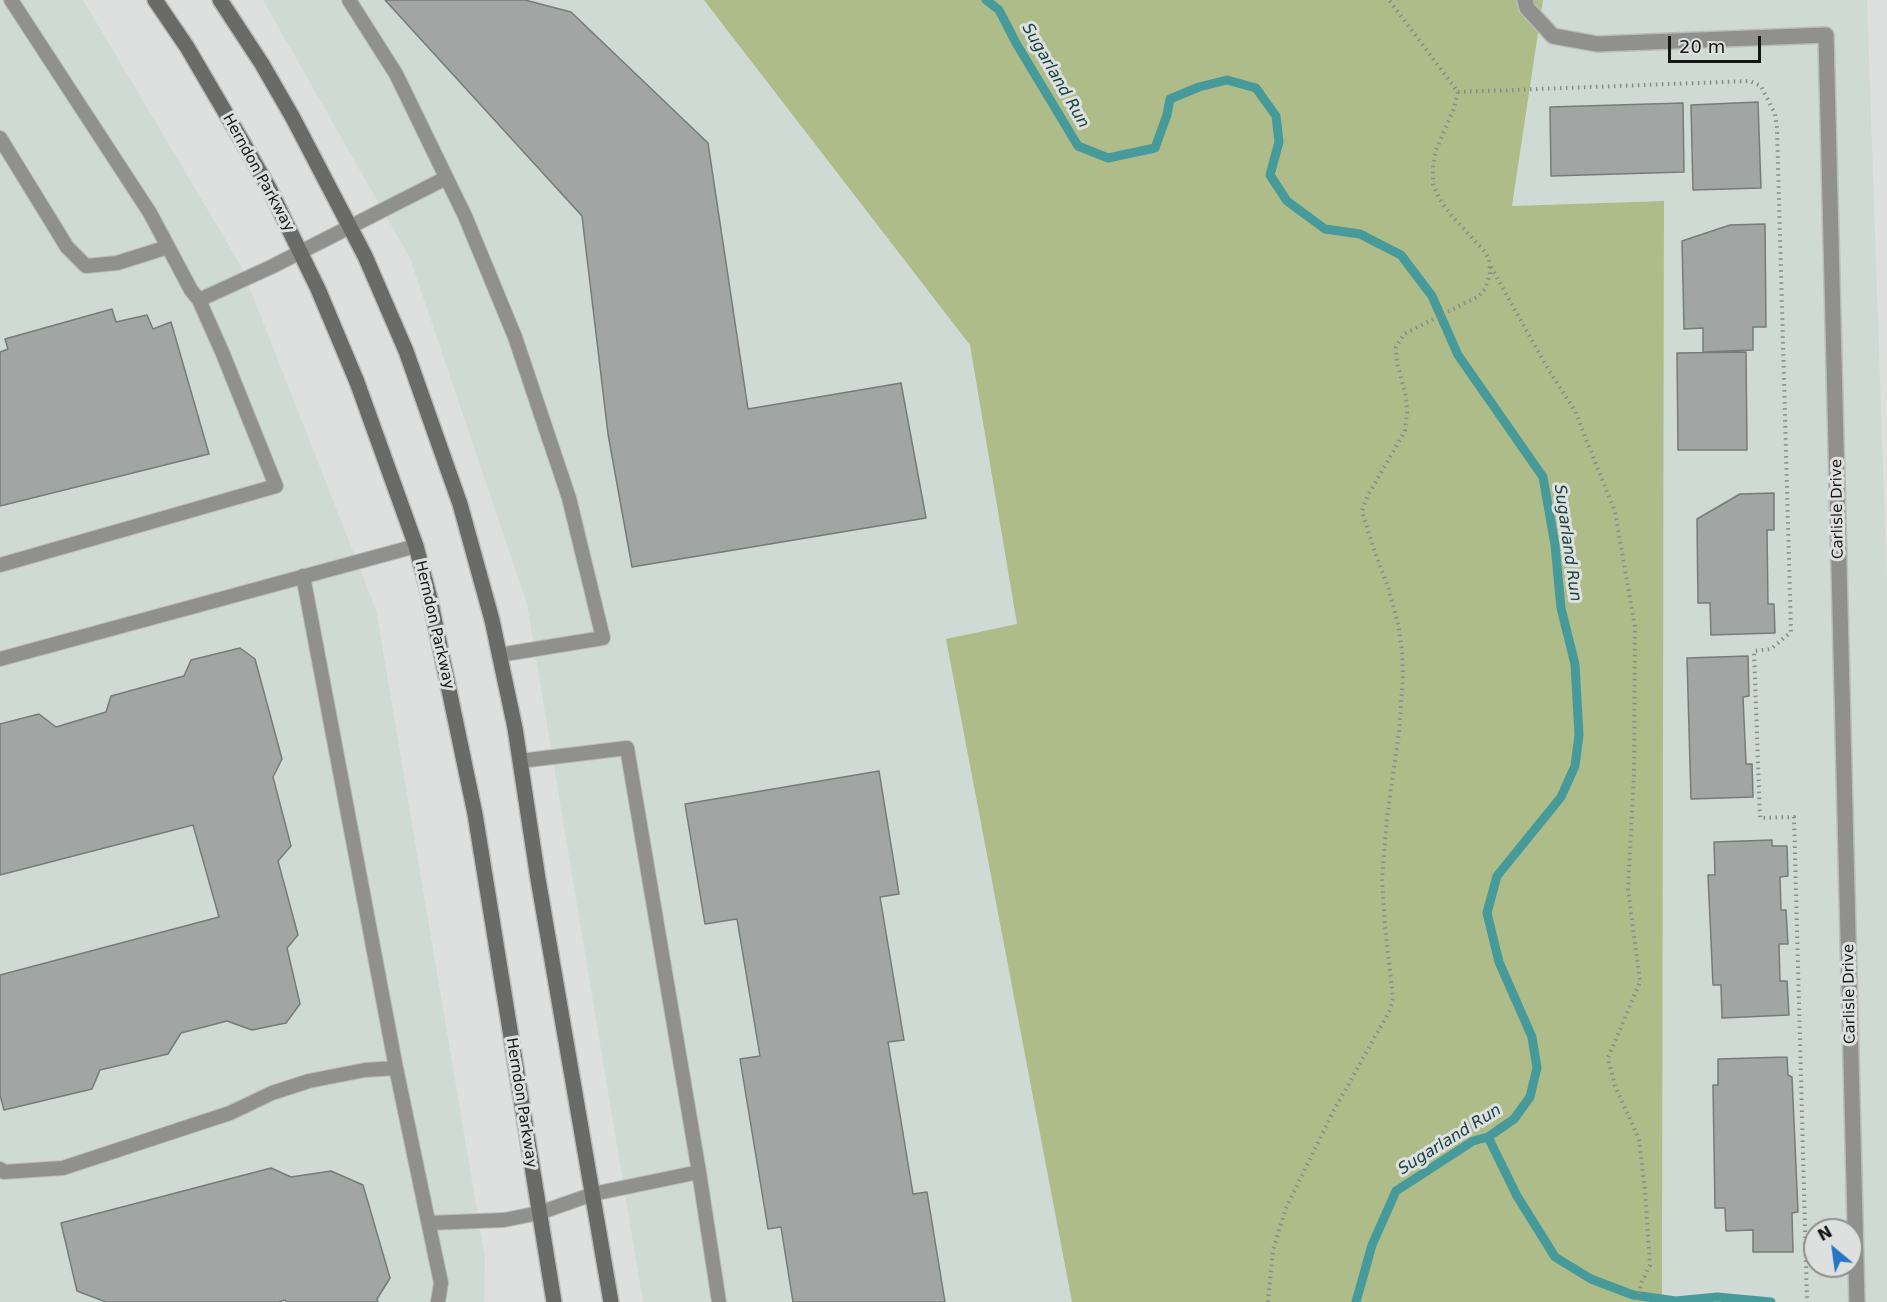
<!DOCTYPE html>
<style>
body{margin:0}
#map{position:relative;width:1887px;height:1302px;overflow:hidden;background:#dde0de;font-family:"DejaVu Sans",sans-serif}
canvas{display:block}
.north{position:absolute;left:1803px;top:1218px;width:60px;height:60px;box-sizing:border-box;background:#dde0de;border:2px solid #8d8f8e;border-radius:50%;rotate:331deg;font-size:16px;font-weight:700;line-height:24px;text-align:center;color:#141615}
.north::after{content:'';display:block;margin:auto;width:21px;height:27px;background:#2676c5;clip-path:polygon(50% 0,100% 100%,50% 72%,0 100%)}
.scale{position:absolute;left:1668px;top:36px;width:93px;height:27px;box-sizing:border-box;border:3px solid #141615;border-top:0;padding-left:8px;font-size:18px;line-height:21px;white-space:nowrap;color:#141615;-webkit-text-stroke:4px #dde0de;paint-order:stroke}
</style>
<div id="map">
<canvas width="1887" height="1302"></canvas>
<div class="north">N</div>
<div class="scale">20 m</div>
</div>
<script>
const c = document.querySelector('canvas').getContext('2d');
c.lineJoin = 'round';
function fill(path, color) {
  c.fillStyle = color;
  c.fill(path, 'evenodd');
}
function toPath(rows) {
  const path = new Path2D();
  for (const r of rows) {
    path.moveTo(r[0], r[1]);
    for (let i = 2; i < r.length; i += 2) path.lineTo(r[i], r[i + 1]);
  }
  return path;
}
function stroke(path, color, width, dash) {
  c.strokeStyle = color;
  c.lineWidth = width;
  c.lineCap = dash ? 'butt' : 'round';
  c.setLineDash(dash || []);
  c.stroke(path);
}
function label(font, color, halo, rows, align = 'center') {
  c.font = font + ' "DejaVu Sans",sans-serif';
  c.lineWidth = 6;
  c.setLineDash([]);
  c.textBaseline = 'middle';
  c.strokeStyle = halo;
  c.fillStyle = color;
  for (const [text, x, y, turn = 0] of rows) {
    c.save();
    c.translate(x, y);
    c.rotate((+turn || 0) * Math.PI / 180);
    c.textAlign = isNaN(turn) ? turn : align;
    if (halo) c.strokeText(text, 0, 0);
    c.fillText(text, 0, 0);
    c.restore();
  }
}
const built = toPath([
 [0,0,83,0,241,266,376,610,485,1258,484,1302,0,1302],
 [263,0,750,0,995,363,1131,1302,643,1302,527,604,410,258],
 [1543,0,1867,0,1887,585,1887,1302,1662,1302,1664,201,1512,206],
 [1815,1230,1851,1230,1851,1266,1815,1266]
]);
const green = toPath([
 [704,0,1543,0,1512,206,1664,201,1662,1302,1072,1302,946,639,1017,624,970,345]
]);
const stream = toPath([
 [986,0,999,10,1016,43,1078,146,1108,158,1155,148,1167,115,1170,99,1199,87,1227,80,1256,88,1276,116,1279,142,1270,175,1287,201,1325,229,1360,234,1401,255,1432,296,1458,355,1543,477,1555,545,1561,608,1575,664,1579,735,1575,766,1561,797,1497,876,1487,913,1499,962,1532,1037,1537,1068,1530,1097,1514,1119,1488,1137,1473,1141,1396,1191,1372,1245,1356,1302],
 [1488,1137,1517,1196,1555,1257,1591,1279,1633,1295,1676,1301,1717,1297,1771,1302]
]);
const building = toPath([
 [385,0,525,0,571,12,708,143,748,409,901,383,926,518,632,567,608,434,582,216,385,0],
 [1758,102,1761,188,1693,190,1691,105,1758,102],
 [1683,103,1684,172,1551,176,1550,107,1683,103],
 [1765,224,1766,327,1753,327,1753,350,1703,352,1703,328,1684,329,1682,241,1730,225,1765,224],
 [112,309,116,322,147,315,153,329,171,322,209,454,0,506,0,352,8,349,5,339,112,309],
 [1746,352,1747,450,1678,450,1677,353,1746,352],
 [1774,493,1774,530,1767,530,1768,604,1774,604,1775,633,1711,635,1710,603,1698,603,1697,519,1740,494,1774,493],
 [240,648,255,659,282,759,273,777,291,846,278,861,298,935,287,948,300,1004,286,1023,252,1030,227,1021,181,1033,168,1054,100,1070,92,1089,4,1110,0,1095,0,975,219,917,193,825,0,875,0,724,39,714,56,727,106,712,111,696,184,676,191,660,240,648],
 [1748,656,1749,696,1743,697,1746,764,1752,764,1753,797,1691,799,1687,658,1748,656],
 [879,771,899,894,880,897,904,1040,888,1042,913,1194,927,1192,945,1302,793,1302,781,1227,768,1229,740,1059,760,1056,737,919,705,924,685,804,879,771],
 [1772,840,1772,846,1787,846,1788,876,1780,877,1781,910,1786,910,1788,944,1779,944,1780,981,1787,981,1789,1015,1722,1018,1721,985,1713,985,1708,875,1715,875,1714,842,1772,840],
 [1787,1057,1788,1075,1792,1077,1798,1212,1792,1213,1793,1252,1753,1252,1753,1230,1726,1231,1725,1208,1715,1208,1713,1085,1718,1085,1718,1059,1787,1057],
 [271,1168,291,1177,331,1171,363,1185,390,1278,377,1299,378,1302,286,1302,285,1300,278,1302,106,1302,77,1291,61,1223,271,1168]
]);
const path = toPath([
 [1458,92,1750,81,1761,86,1775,114,1777,128,1791,632,1771,649,1754,651,1760,818,1794,817,1807,1302],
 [1491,267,1548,369,1575,411,1615,512,1635,627,1634,774,1628,889,1640,982,1608,1058,1615,1086,1639,1139,1645,1190,1650,1265,1641,1283,1638,1302],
 [1268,1302,1273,1250,1286,1208,1334,1110,1390,1010,1393,998,1385,926,1382,879,1387,818,1399,732,1403,678,1402,651,1398,624,1388,587,1373,547,1362,511,1367,497,1405,431,1407,413,1406,396,1397,363,1396,347,1404,334,1479,296,1485,289,1490,274,1489,259,1485,252,1450,214,1440,200,1433,184,1433,167,1436,150,1453,111,1458,92,1389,0]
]);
const service = toPath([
 [349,0,396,74,465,216,515,337,569,498,603,638,499,655],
 [0,138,67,247,86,266,117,263,168,247],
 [199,300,271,267,446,178],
 [0,565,276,486,223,354,199,300,191,290,150,213,11,0],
 [0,659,416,546],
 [396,1068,441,1283,438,1302],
 [0,1169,4,1172,63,1168,230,1113,272,1093,309,1081,365,1070,396,1068,303,576],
 [699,1172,719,1302],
 [429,1223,504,1220,539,1213,593,1194,699,1172,627,748,520,761]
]);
const minor = toPath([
 [1525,0,1527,8,1553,36,1597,44,1826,35,1857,1302]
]);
const secondary = toPath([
 [155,0,187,47,242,141,269,188,318,289,357,382,416,546,430,599,475,814,554,1302],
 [220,0,262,64,293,118,365,256,406,351,460,504,492,620,515,728,538,879,611,1302]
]);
const streetNames = [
 ["Herndon Parkway",258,173,61],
 ["Carlisle Drive",1838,509,-91],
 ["Herndon Parkway",434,625,77],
 ["Carlisle Drive",1850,994,-91],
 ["Herndon Parkway",521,1103,81]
];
const waterNames = [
 ["Sugarland Run",1055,76,60],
 ["Sugarland Run",1567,543,82],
 ["Sugarland Run",1450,1140,-32]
];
fill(built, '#cedad3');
fill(green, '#adbc89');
stroke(stream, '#469a9a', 9);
fill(building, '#a1a5a4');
stroke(building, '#777b7a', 1.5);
stroke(service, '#b9bcba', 16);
stroke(minor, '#b9bcba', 18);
stroke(secondary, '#b9bcba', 18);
stroke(path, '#898c8a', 4, [1.5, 4.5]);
stroke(service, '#90918f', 14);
stroke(minor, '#90918f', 15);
stroke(secondary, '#6a6b69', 15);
label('15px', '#141615', '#dde0de', streetNames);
label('italic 16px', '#1a4242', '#dde0de', waterNames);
</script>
